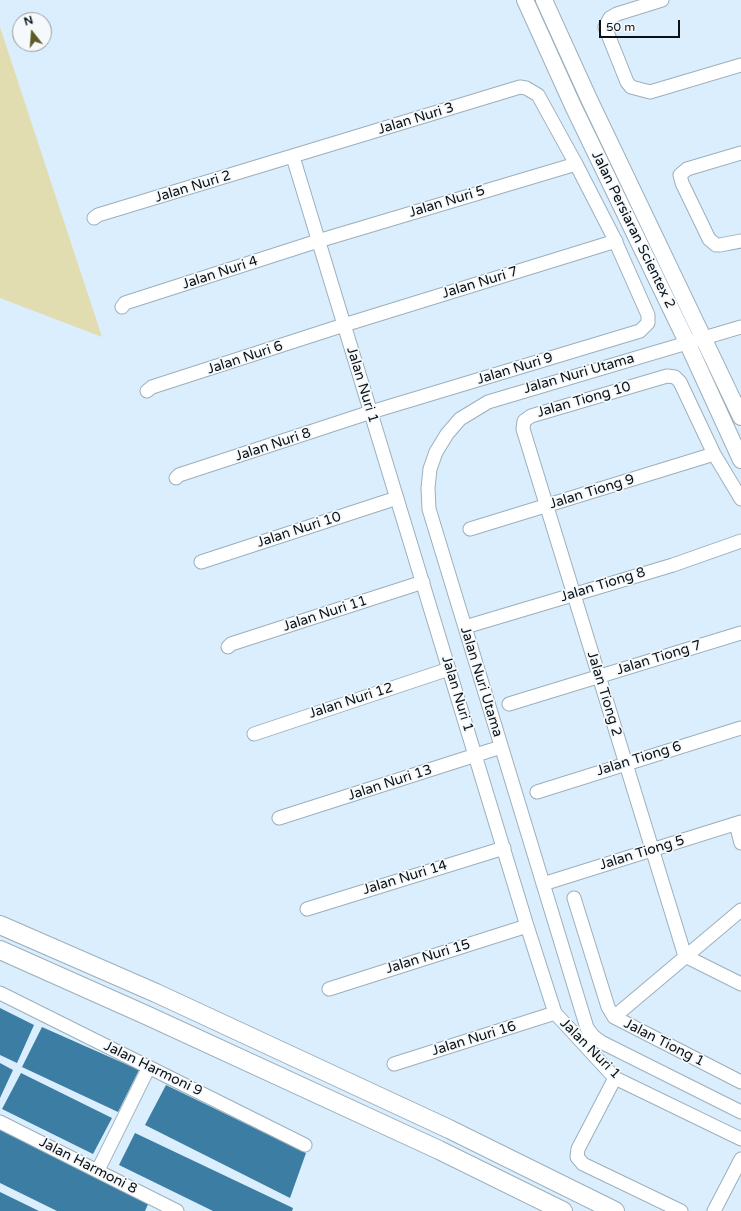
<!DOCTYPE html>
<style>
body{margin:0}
#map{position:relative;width:741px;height:1211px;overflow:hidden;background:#daeefd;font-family:"Varela Round",sans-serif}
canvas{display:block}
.north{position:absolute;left:12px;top:12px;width:40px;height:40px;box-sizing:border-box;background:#f5f9fc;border:1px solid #979da0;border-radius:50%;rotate:343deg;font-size:11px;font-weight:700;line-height:16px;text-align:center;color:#0b1216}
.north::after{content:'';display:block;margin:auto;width:14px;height:18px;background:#5f5925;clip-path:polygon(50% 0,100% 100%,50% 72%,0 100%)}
.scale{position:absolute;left:599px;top:20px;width:81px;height:18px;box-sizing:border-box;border:2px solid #0b1216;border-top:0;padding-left:5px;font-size:12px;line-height:14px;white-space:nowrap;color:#0b1216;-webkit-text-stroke:3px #f5f9fc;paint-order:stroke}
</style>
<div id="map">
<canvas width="741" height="1211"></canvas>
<div class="north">N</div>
<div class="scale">50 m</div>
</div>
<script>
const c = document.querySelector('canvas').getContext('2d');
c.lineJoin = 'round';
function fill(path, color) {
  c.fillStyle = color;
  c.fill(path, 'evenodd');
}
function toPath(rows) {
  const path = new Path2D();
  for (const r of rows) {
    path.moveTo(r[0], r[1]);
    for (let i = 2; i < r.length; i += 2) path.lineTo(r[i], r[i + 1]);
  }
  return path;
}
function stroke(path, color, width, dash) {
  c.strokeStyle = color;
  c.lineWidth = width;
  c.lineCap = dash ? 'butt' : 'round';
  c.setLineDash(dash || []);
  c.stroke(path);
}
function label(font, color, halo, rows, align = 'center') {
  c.font = font + ' "Varela Round",sans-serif';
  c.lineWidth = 3.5;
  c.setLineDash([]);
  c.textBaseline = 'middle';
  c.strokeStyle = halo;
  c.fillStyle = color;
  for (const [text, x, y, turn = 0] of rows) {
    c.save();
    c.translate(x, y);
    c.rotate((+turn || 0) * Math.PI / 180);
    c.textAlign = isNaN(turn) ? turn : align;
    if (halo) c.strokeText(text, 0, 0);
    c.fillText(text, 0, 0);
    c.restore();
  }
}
const green = toPath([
 [0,27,102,337,0,298]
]);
const building = toPath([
 [0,1008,34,1025,17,1063,0,1055],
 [42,1027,139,1070,118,1112,22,1067],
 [0,1063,13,1070,0,1098],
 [21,1073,112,1118,93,1154,2,1109],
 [166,1085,306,1153,290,1198,145,1125],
 [0,1129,149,1202,145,1211,57,1211,0,1183],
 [135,1133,293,1208,292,1211,213,1211,119,1165],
 [0,1192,39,1211,0,1211]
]);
const minor = toPath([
 [662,0,617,14,610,18,605,27,627,82,631,87,650,92,741,65],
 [741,153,687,169,680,175,682,183,709,239,716,245,720,245,741,241],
 [293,157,527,926,555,1013,615,1078,741,1139],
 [94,218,98,215,520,87,526,88,538,95,576,164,613,236,648,315,648,323,640,331,371,412,179,475,176,478],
 [122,307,125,303,318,241,576,164],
 [741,327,488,402,460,419,447,434,436,452,430,469,428,488,429,509,587,1028,593,1036,601,1042,741,1112],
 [147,391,152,387,344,325,616,241],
 [741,499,714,454,680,382,675,377,667,376,531,416,524,421,523,429,685,956,741,984],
 [470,529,714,454],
 [201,562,397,498],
 [465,627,673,565,741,541],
 [228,647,231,644,423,582],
 [509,704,741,633],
 [254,734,449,669],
 [537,792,741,728],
 [279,818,501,747],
 [736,824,741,843],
 [543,884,741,822],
 [574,898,608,1007,614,1017,741,1082],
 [307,909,504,848],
 [329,989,527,926],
 [0,993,305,1145],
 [614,1017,741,910],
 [394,1064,555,1013],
 [615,1078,578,1149,577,1157,583,1164,681,1211],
 [0,1122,177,1211],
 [98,1170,149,1067],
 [714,1211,741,1159]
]);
const tertiary = toPath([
 [525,0,573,106,687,342,741,460],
 [544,0,589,99,741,417]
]);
const secondary = toPath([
 [0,925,156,993,449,1129,615,1211],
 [0,950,146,1015,439,1150,563,1211]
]);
const streetNames = [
 ["Jalan Nuri 3",416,119,-17],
 ["Jalan Nuri 2",193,187,-17],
 ["Jalan Nuri 5",447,202,-17],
 ["Jalan Persiaran Scientex 2",633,230,64],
 ["Jalan Nuri 4",220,273,-18],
 ["Jalan Nuri 7",480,283,-17],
 ["Jalan Nuri 6",245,358,-18],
 ["Jalan Nuri 9",515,369,-17],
 ["Jalan Nuri Utama",579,374,-16],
 ["Jalan Nuri 1",362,385,73],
 ["Jalan Tiong 10",584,400,-16],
 ["Jalan Nuri 8",273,445,-18],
 ["Jalan Tiong 9",592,492,-17],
 ["Jalan Nuri 10",299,530,-18],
 ["Jalan Tiong 8",603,585,-17],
 ["Jalan Nuri 11",325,614,-18],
 ["Jalan Tiong 7",659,658,-17],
 ["Jalan Nuri Utama",481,682,73],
 ["Jalan Nuri 1",457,694,73],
 ["Jalan Tiong 2",604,694,73],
 ["Jalan Nuri 12",351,701,-18],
 ["Jalan Tiong 6",639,759,-17],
 ["Jalan Nuri 13",390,783,-18],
 ["Jalan Tiong 5",642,853,-17],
 ["Jalan Nuri 14",405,878,-17],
 ["Jalan Nuri 15",428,957,-17],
 ["Jalan Nuri 16",474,1039,-17],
 ["Jalan Tiong 1",664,1043,27],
 ["Jalan Nuri 1",590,1049,45],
 ["Jalan Harmoni 9",153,1069,26],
 ["Jalan Harmoni 8",88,1166,27]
];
fill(green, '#e2ddb0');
fill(building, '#3c7da4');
stroke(minor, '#9cafbc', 15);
stroke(tertiary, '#9cafbc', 18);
stroke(secondary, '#9cafbc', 20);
stroke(minor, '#fff', 13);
stroke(tertiary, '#fff', 16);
stroke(secondary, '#fff', 18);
label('14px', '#0b1216', '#f5f9fc', streetNames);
</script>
